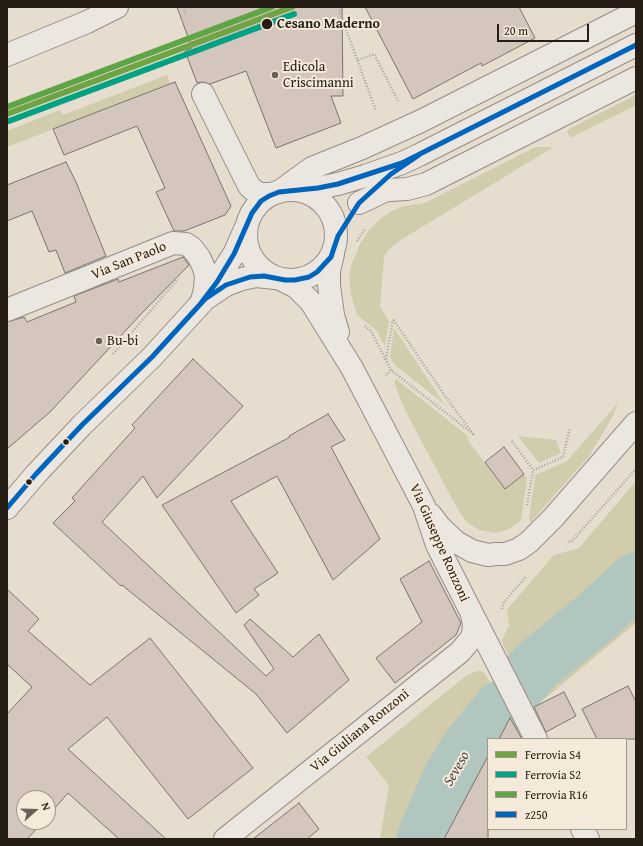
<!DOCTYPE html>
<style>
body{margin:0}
#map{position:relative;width:643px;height:846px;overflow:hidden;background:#e6ddcf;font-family:"Gentium Book Plus",serif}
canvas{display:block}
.frame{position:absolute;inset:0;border:8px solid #261e15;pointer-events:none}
.legend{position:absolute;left:487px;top:738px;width:140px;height:92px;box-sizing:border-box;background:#f5eada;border:1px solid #a2988b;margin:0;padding:5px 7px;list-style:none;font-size:12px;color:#261e15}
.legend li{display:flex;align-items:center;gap:8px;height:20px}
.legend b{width:20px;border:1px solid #a2988b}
.north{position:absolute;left:16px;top:790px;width:40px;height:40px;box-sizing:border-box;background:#f5eada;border:1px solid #a2988b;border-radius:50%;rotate:70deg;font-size:11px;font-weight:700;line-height:16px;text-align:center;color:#261e15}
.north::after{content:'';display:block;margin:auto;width:14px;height:18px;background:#696156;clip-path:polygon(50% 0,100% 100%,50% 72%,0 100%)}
.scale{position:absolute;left:497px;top:24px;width:92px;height:18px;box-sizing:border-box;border:2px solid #261e15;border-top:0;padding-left:5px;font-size:12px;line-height:14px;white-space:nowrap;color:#261e15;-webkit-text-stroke:3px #f5eada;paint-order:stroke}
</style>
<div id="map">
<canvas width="643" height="846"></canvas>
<div class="frame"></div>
<ul class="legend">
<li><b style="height:5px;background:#70a343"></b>Ferrovia S4</li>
<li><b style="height:5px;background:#02a384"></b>Ferrovia S2</li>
<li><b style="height:5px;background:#5fa548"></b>Ferrovia R16</li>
<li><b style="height:5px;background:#0065bd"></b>z250</li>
</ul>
<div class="north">N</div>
<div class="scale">20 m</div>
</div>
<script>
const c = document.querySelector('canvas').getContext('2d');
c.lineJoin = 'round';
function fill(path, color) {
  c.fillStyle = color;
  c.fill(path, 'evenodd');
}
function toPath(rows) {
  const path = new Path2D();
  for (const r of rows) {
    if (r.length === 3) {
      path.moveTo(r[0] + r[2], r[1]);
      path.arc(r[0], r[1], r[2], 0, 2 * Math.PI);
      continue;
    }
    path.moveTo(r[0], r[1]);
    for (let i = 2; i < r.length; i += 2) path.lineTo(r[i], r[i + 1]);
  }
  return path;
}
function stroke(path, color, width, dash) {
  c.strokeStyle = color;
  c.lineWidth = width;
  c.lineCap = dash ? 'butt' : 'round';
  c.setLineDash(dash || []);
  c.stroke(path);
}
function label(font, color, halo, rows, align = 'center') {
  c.font = font + ' "Gentium Book Plus",serif';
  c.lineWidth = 4;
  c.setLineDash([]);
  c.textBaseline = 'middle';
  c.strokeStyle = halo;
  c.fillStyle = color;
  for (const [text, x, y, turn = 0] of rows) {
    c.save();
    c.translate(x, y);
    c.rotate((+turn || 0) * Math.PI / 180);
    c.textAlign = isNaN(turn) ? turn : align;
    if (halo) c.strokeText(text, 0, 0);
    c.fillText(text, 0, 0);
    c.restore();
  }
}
const green = toPath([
 [167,75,170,84,7,147,7,131,60,110,63,115],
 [636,95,635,106,572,137,570,137,567,132,569,129],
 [538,147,551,147,552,148,399,241,388,250,384,257,380,307,389,321,385,346,376,330,357,315,351,295,349,276,351,266,360,244,369,230,381,218,392,211,404,206,425,203,533,148],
 [394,328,445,405,394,364,390,357],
 [396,379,469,437,467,439,505,489,524,474,527,479,521,520,518,523,507,530,494,533,479,530,467,522,458,510,405,410,394,382],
 [618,403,613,416,589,456,531,522,529,519,535,475,565,462,566,462],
 [518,436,556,440,561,453,539,463],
 [636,481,636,554,626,564,582,602,560,619,535,643,512,663,503,644,502,640,509,625,507,610,510,606,554,555,579,548],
 [636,602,636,623,536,706,533,704,531,700,579,659],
 [477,671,481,671,485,674,491,684,464,716,449,739,415,800,404,823,399,839,380,839,389,785,366,757,467,675]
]);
const river = toPath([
 [522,682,536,666,597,616,636,580],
 [424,839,450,778,469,747,502,707]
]);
const building = toPath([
 [177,7,342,7,343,96,331,96,341,123,276,148,246,71,210,84,203,82,197,83,185,51,192,48,177,7],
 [365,7,519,7,535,38,482,66,481,63,413,99,365,7],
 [175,82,231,206,225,215,184,231,174,231,156,192,165,188,137,126,64,155,53,129,175,82],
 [66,162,76,182,106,256,65,273,56,250,49,252,32,211,7,221,7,185,66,162],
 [183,257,189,265,142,313,50,412,7,449,7,322,24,317,27,322,76,302,74,296,118,279,119,282,183,257],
 [193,359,243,406,157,498,143,476,102,522,266,676,274,669,244,625,250,619,293,657,319,634,349,680,287,733,256,694,122,585,121,586,53,523,75,501,72,498,135,428,132,425,193,359],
 [328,414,345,440,331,447,380,539,333,580,277,476,231,501,278,573,254,589,259,595,236,613,162,505,290,437,289,436,328,414],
 [504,447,524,474,505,489,485,462,504,447],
 [429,561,461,623,456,635,395,683,376,658,422,622,400,579,429,561],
 [7,589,39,619,28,631,90,685,150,638,253,768,188,819,107,717,68,749,166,839,119,839,68,793,48,816,48,798,24,798,24,822,43,822,27,839,7,839,7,714,32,687,7,664,7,589],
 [628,686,636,702,636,739,597,739,582,709,628,686],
 [564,692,576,716,546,732,534,707,564,692],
 [510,718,522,739,499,739,510,718],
 [488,756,488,839,444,839,488,756],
 [299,803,319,829,307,839,253,839,299,803]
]);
const path = toPath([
 [183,7,186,16],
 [338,7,376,111],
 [358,60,374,54,398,101],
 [357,241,364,230],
 [365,326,371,331,391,370],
 [113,354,178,279],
 [386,359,393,319,443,393,473,434,391,370,386,375],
 [512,441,533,470,563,457,570,428],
 [527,505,533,470],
 [569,542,572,541,636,469],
 [502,609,504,602,526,577]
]);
const minor = toPath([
 [7,55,87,22,117,7],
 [203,94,249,186,258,194,272,194,279,192,312,168,362,148,421,121,636,12],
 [288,190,318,188,338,184,365,176,402,163,419,155,636,45],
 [291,235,45],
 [359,203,384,191,390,190,407,189,426,184,636,78],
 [333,254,329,271,329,285,333,315,338,332],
 [280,279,296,287,311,302,352,368,424,506,437,545,536,739],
 [208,294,234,254,246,227],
 [7,310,173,243,186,244,192,248,199,257,204,268,206,276,205,289,202,301,198,307],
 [7,508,36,474,82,425,152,357,205,299,226,285,242,279,256,276,275,278],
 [431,515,440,527,456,542,472,551,488,555,496,554,505,554,519,549,529,542,553,518,636,423],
 [582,829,588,839],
 [225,839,460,652,470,640,473,635,474,624,472,615]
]);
const bus1 = toPath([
 [201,303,217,282,234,254,252,213,261,201,269,196,279,192,318,188,338,184,402,163,636,45],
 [7,508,36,474,82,425,152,357,205,299,226,285,250,277,264,276,285,280,295,280,309,277,317,272,331,257,338,236,359,203,391,174,419,155]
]);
const rail1 = toPath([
 [7,114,292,7]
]);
const rail2 = toPath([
 [9,121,294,14]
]);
const rail3 = toPath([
 [7,107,272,7]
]);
const markers = [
 [267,24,6,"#261e15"],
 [275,75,4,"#696156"],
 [99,341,4,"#696156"],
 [66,442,3.5,"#261e15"],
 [29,482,3.5,"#261e15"]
];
const stopNames = [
 ["Cesano Maderno",277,24]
];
const poiNames = [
 ["Edicola",283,67],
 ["Criscimanni",283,83],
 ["Bu-bi",107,341]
];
const streetNames = [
 ["Via San Paolo",129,261,-22],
 ["Via Giuseppe Ronzoni",439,543,66],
 ["Via Giuliana Ronzoni",360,731,-39]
];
const waterNames = [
 ["Seveso",457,769,-60]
];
fill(green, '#d1ccac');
stroke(river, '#b1c6bf', 55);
fill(building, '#d5c6bd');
stroke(building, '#79746c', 1);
stroke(minor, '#948e85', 24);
stroke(path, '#a6a29b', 2.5, [1, 2]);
stroke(minor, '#ebe6e0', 22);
stroke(bus1, '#0065bd', 5);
stroke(rail1, '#70a343', 6);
stroke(rail2, '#02a384', 6);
stroke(rail3, '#5fa548', 6);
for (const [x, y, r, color] of markers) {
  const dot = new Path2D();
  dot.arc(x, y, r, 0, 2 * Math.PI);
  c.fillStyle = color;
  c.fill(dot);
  stroke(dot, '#f5eada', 1.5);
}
label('bold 14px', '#261e15', '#f5eada', stopNames, 'left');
label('14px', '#261e15', '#f5eada', poiNames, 'left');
label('14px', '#261e15', '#f5eada', streetNames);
label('italic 15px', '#494d46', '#f5eada', waterNames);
</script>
